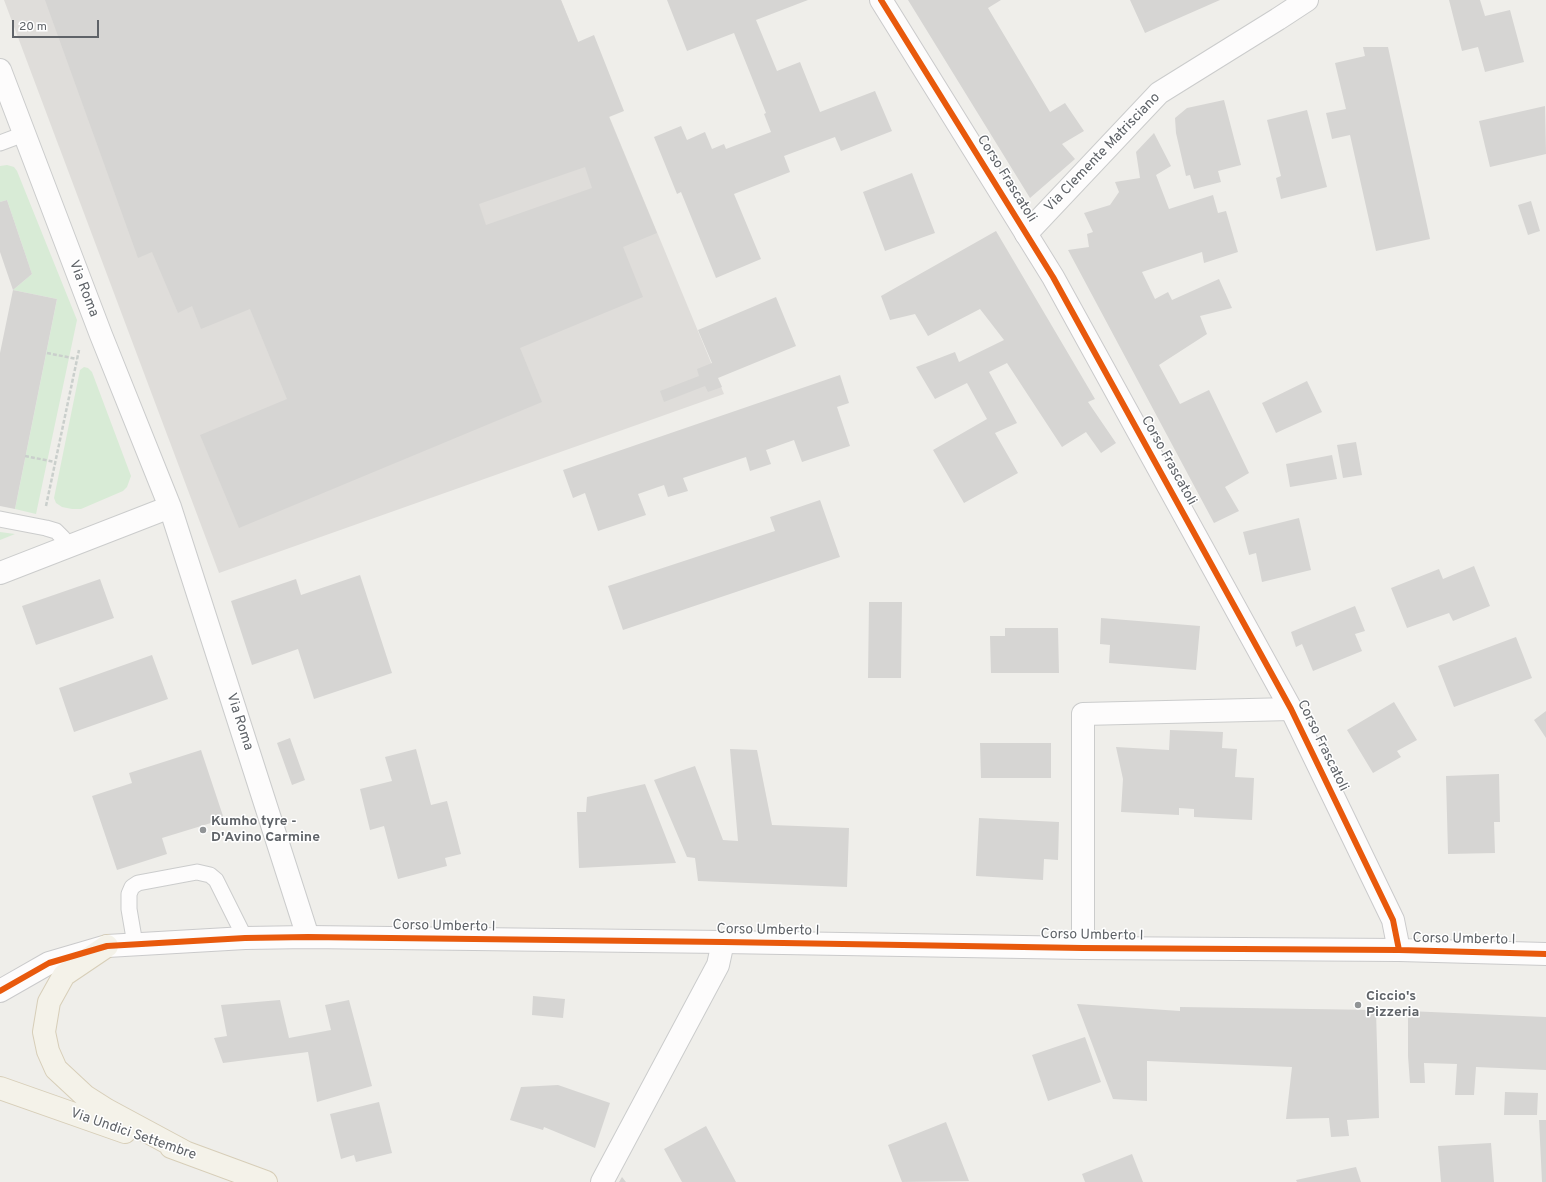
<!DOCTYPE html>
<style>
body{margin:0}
#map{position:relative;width:1546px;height:1182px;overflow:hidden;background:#efeeea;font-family:Overpass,sans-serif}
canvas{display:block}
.scale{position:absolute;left:12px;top:20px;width:87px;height:18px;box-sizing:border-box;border:2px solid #5f6368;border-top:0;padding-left:5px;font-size:12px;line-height:14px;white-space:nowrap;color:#5f6368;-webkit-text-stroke:3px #fff;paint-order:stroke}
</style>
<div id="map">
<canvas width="1546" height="1182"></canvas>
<div class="scale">20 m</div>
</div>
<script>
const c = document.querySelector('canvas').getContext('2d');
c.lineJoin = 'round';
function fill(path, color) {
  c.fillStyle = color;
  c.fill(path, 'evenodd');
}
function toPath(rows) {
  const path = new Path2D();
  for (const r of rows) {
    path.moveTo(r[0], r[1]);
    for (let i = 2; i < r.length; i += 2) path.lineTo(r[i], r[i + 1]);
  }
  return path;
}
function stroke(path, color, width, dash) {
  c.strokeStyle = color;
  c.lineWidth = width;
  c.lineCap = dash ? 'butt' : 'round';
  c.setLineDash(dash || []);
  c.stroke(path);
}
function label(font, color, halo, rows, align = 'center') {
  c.font = font + ' Overpass,sans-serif';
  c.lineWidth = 3;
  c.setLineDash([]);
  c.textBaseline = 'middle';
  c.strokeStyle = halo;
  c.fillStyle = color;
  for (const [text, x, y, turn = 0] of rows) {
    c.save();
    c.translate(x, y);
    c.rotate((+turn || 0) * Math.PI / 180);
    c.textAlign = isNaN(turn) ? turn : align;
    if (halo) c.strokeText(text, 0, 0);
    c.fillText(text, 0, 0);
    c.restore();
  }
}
const industrial = toPath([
 [4,0,561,0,724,394,219,573]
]);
const green = toPath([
 [7,165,14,167,17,171,77,320,36,514,15,509,57,299,13,290,32,274,7,200,0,202,0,166],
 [84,367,88,368,92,372,131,476,127,487,123,491,81,509,72,509,62,507,56,503,54,498,80,370],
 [0,532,15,534,0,540]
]);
const building = toPath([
 [45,0,561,0,578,42,594,35,624,111,609,117,657,233,623,247,643,297,520,348,542,402,239,528,200,435,287,399,250,309,201,329,192,306,178,313,152,252,138,258],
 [585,167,592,188,486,225,479,204],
 [667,0,808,0,756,20,777,71,800,62,820,112,875,91,892,131,841,151,835,137,784,156,790,172,734,194,761,259,716,278,681,192,677,194,654,137,681,126,687,140,705,132,712,149,724,144,726,149,771,132,764,114,766,113,734,33,687,51],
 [908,0,1001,0,988,8,1050,112,1065,103,1084,131,1062,144,1075,159,1030,198],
 [1130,0,1220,0,1145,33],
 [1449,0,1480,0,1485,16,1510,10,1524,62,1485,72,1478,47,1462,51],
 [1363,47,1388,47,1430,239,1376,251,1350,135,1332,139,1326,113,1346,109,1335,63,1365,56],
 [1224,100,1241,165,1218,171,1221,182,1194,189,1190,175,1186,176,1176,133,1175,118,1187,108],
 [1545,106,1546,154,1490,167,1479,121],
 [1307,110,1327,187,1281,199,1276,178,1281,176,1267,120],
 [1154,133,1171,166,1156,175,1169,209,1213,195,1218,213,1226,211,1238,252,1204,263,1202,252,1142,272,1155,299,1168,292,1172,300,1219,279,1232,308,1200,316,1207,334,1159,365,1180,404,1209,390,1249,473,1225,487,1239,511,1214,523,1068,250,1089,247,1087,234,1093,232,1084,213,1110,205,1119,192,1115,182,1140,178,1136,152],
 [912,173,935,233,885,251,863,192],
 [7,200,32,274,13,290,0,252,0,202],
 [1531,201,1540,231,1528,235,1518,205],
 [996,231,1095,399,1088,402,1116,443,1101,453,1086,432,1062,447,1007,363,989,372,1017,423,995,433,1018,473,964,503,933,450,987,419,967,383,935,399,916,367,955,352,959,362,1004,340,980,309,928,336,915,314,890,320,881,296],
 [13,290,57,299,15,509,0,506,0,353],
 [776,297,796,346,718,378,722,387,708,392,705,386,664,402,660,391,699,376,697,369,712,363,698,330],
 [840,375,849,403,837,407,850,446,802,462,794,440,766,450,771,464,750,471,746,457,683,478,688,491,668,497,664,485,638,494,646,515,598,531,585,493,573,498,563,470],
 [1307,381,1322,412,1276,433,1262,403],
 [1356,442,1362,475,1343,478,1337,445],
 [1332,455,1337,479,1290,487,1286,464],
 [820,500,840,557,623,630,608,586,775,531,770,517],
 [1299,518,1311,570,1262,582,1256,553,1249,555,1243,532],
 [1474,566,1490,606,1453,621,1449,613,1407,628,1391,588,1439,569,1443,579],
 [360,575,392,673,314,699,298,649,252,665,231,601,296,579,301,595],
 [100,579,114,618,36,645,22,606],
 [869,602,902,602,901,678,868,678],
 [1355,606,1365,631,1355,634,1362,651,1313,671,1302,644,1296,647,1291,632],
 [1101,618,1200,626,1196,670,1109,663,1110,645,1100,644],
 [1005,628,1058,628,1059,673,991,673,990,636,1005,636],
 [1516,637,1532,678,1454,707,1438,666],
 [152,655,168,699,74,732,59,688],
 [1394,702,1417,740,1397,751,1401,757,1373,773,1347,730],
 [1546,711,1546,738,1534,720],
 [1170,730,1223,732,1222,748,1237,749,1235,777,1254,778,1252,820,1194,817,1194,809,1179,808,1179,815,1121,812,1123,779,1116,747,1169,750],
 [290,738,305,780,292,785,277,743],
 [980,743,1051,743,1051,778,981,778],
 [416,749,431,805,447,801,461,854,445,858,447,866,398,879,384,826,370,830,360,789,392,781,385,757],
 [730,749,757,750,772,825,849,828,847,887,698,881,695,858,687,857,654,780,695,766,723,840,738,841],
 [201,750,224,819,162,838,167,854,117,870,92,796,132,783,129,773],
 [1499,774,1500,822,1494,822,1495,853,1448,854,1446,776],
 [645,784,676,863,579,868,577,812,586,812,587,797],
 [979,818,1059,822,1058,860,1044,859,1043,880,976,876],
 [533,996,565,999,563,1018,532,1015],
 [280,1000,289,1038,331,1030,325,1005,349,1000,372,1086,317,1102,308,1052,223,1063,214,1038,227,1036,221,1005],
 [1077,1004,1180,1011,1180,1007,1376,1010,1379,1118,1347,1120,1349,1136,1331,1137,1329,1118,1286,1119,1292,1067,1147,1061,1147,1101,1113,1099],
 [1408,1011,1546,1017,1546,1070,1476,1067,1474,1095,1455,1095,1457,1064,1424,1063,1425,1083,1410,1083,1408,1056],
 [1085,1037,1101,1082,1048,1101,1032,1055],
 [558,1085,610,1103,595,1148,544,1127,543,1130,510,1120,521,1087],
 [1505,1092,1538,1093,1537,1115,1504,1115],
 [379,1102,392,1153,356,1162,354,1155,341,1159,330,1114],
 [1539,1120,1546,1120,1546,1182,1542,1182],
 [946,1122,969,1181,902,1182,888,1145],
 [706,1126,736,1182,682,1182,664,1149],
 [1491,1143,1494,1182,1441,1182,1438,1146],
 [1132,1154,1143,1182,1085,1182,1082,1174],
 [1356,1167,1361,1182,1297,1182,1296,1180],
 [622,1177,626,1182,619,1182]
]);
const path = toPath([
 [47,353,77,359],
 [25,456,55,462],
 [46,506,79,350]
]);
const lane = toPath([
 [0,143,24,134],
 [0,519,46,528,56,531,63,538,68,547],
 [135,944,129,909,129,894,132,887,138,883,197,872,210,875,216,880,245,938]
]);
const street = toPath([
 [0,70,101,335,170,507,308,937],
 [1026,234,1159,93,1278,19,1307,0],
 [0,573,170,507],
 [1083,948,1083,714,1291,709],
 [602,1182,718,965,723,942]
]);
const secondary = toPath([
 [881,0,1053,277,1291,709,1393,920,1399,950],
 [0,991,49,963,107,946,245,938,308,937,723,942,1083,948,1399,950,1546,954]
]);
const primary = toPath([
 [107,946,64,975,49,1002,44,1032,48,1051,56,1069,85,1096,107,1110,185,1152],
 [0,1088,125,1132],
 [171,1147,266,1182]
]);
const cycleway = toPath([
 [881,0,1053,277,1291,709,1393,920,1399,950],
 [0,991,49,963,107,946,245,938,308,937,723,942,1083,948,1399,950,1546,954]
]);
const markers = [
 [203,830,4,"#919496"],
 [1358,1005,4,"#919496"]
];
const streetNames = [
 ["Via Clemente Matrisciano",1103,153,-46],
 ["Corso Frascatoli",1006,179,58],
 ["Via Roma",83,289,69],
 ["Corso Frascatoli",1168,461,61],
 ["Via Roma",239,722,72],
 ["Corso Frascatoli",1322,746,64],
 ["Corso Umberto I",444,927,1],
 ["Corso Umberto I",768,931,1],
 ["Corso Umberto I",1092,936,1],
 ["Corso Umberto I",1464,940,1],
 ["Via Undici Settembre",133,1135,19]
];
const poiNames = [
 ["Kumho tyre -",211,822],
 ["D'Avino Carmine",211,838],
 ["Ciccio's",1366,997],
 ["Pizzeria",1366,1013]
];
fill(industrial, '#dfddda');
fill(green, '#d8ebd6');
fill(building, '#d6d5d3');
stroke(lane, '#cbcccc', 17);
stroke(street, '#cbcccc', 24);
stroke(secondary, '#cacacb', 24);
stroke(primary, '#d7ceb8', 24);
stroke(path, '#cacfcc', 2.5, [4, 2]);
stroke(lane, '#fdfcfc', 15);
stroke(street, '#fdfcfc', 22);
stroke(secondary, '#fdfcfc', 22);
stroke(primary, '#f4f2e9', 22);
stroke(cycleway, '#e8590c', 6);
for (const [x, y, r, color] of markers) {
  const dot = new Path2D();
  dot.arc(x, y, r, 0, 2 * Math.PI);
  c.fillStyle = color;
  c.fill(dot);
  stroke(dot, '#fff', 1.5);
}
label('14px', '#5f6368', '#fff', streetNames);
label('bold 14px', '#5f6368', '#fff', poiNames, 'left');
</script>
